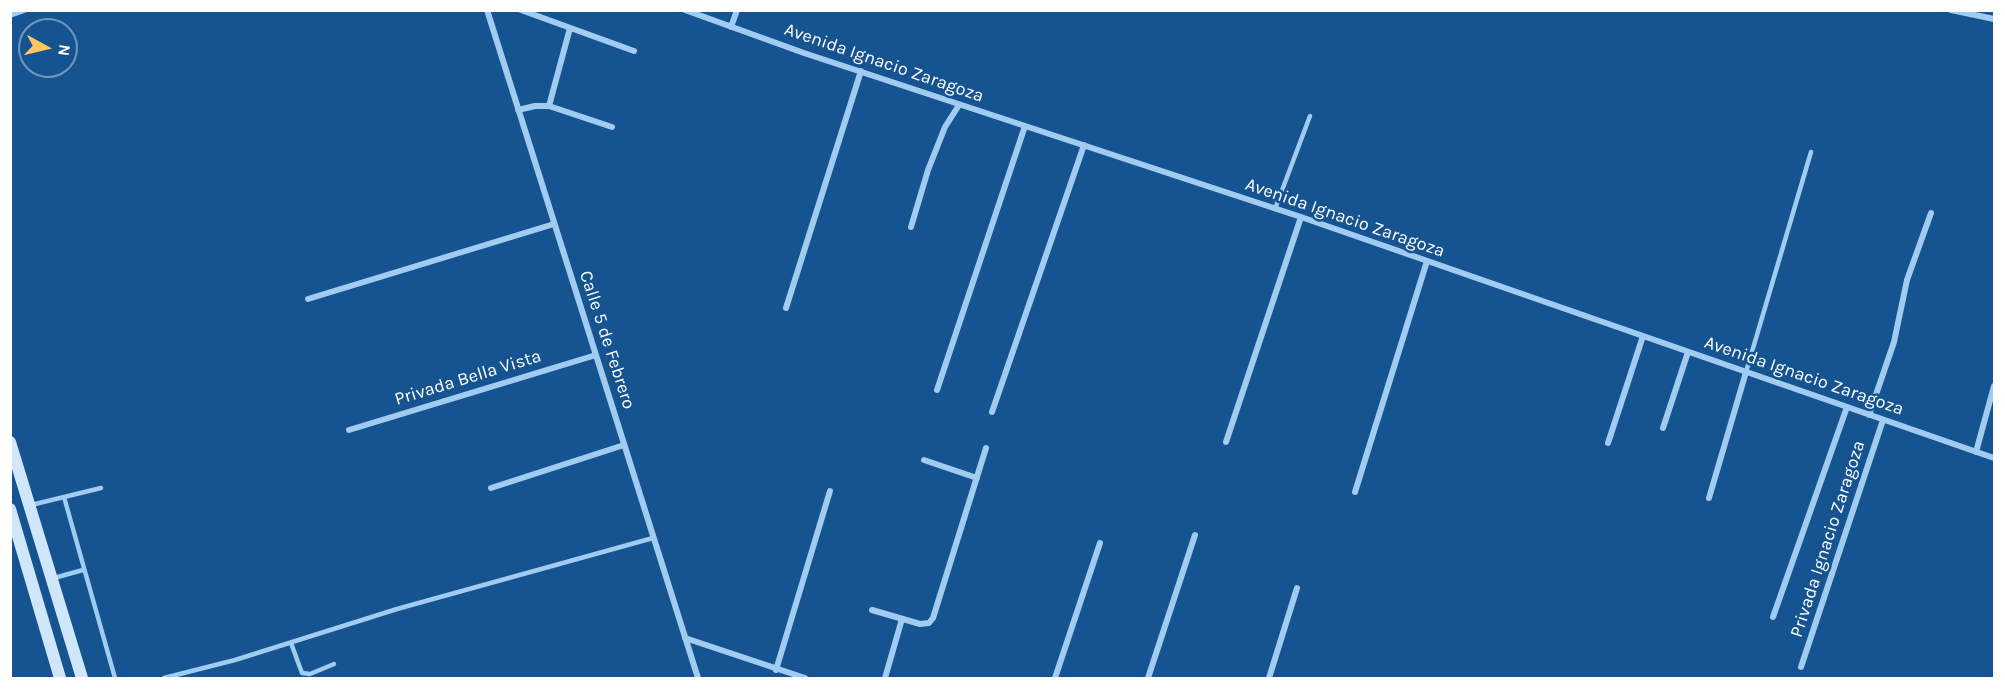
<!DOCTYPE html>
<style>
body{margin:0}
#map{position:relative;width:2005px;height:689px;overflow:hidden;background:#155490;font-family:Karla,sans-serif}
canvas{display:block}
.frame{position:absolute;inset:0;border:12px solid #fff;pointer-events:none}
.north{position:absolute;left:18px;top:18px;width:60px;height:60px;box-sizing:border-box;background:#155490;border:2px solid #7398bc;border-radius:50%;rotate:98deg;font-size:16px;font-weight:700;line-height:24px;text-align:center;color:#fff}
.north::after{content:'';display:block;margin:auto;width:21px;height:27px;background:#ffc661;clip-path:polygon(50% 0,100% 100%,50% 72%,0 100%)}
</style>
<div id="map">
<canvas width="2005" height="689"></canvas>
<div class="frame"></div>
<div class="north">N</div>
</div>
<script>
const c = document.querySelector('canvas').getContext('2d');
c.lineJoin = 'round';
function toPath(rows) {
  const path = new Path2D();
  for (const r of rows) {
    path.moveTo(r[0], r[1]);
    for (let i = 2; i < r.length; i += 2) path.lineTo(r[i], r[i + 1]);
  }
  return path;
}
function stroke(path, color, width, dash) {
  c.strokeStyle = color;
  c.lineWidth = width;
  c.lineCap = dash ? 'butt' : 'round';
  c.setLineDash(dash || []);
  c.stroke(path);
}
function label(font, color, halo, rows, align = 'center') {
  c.font = font + ' Karla,sans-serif';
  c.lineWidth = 5;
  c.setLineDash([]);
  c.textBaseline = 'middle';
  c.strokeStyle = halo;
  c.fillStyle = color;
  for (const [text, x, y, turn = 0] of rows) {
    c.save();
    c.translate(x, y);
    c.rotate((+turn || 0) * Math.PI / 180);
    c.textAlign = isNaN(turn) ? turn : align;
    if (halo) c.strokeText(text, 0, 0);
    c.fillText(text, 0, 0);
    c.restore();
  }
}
const service = toPath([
 [1275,209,1310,116],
 [1746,372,1811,152],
 [64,497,101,488],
 [31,505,64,497,115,678],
 [54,578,83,570],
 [291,643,302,673,310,674,334,664],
 [164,678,235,660,397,609,653,538]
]);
const minor = toPath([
 [487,10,698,678],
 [521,10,634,51],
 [685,10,804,53,1301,217,1994,458],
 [1951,10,1994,19],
 [10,15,24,10],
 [731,27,737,10],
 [549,106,570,28],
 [518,110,535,106,549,106,612,127],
 [911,227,928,170,945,127,959,105],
 [308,299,554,224],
 [786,308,861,71],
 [937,390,1025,126],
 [992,412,1084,145],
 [1869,415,1894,342,1907,280,1931,213],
 [1663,428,1688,352],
 [349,430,596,355],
 [1226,442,1301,217],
 [1608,443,1643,336],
 [1976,452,1994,386],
 [924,460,977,478],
 [491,488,624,445],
 [1355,492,1427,261],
 [1709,498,1746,372],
 [872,610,920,624,929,623,933,618,986,448],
 [1773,617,1847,407],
 [685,638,805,678],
 [1801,667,1883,420],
 [776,670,830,491],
 [885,678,902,619],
 [1055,678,1100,543],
 [1148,678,1195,535],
 [1269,678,1297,588]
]);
const secondary = toPath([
 [10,442,82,678],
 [10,509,60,678]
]);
const streetNames = [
 ["Avenida Ignacio Zaragoza",884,63,19],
 ["Avenida Ignacio Zaragoza",1345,218,19],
 ["Calle 5 de Febrero",607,340,72],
 ["Avenida Ignacio Zaragoza",1804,376,19],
 ["Privada Bella Vista",468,378,-17],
 ["Privada Ignacio Zaragoza",1828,539,-72]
];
stroke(service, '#a1cbf1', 4.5);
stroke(minor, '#a1cbf1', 6);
stroke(secondary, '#cfe6fb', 12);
label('18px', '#fff', '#155490', streetNames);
</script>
